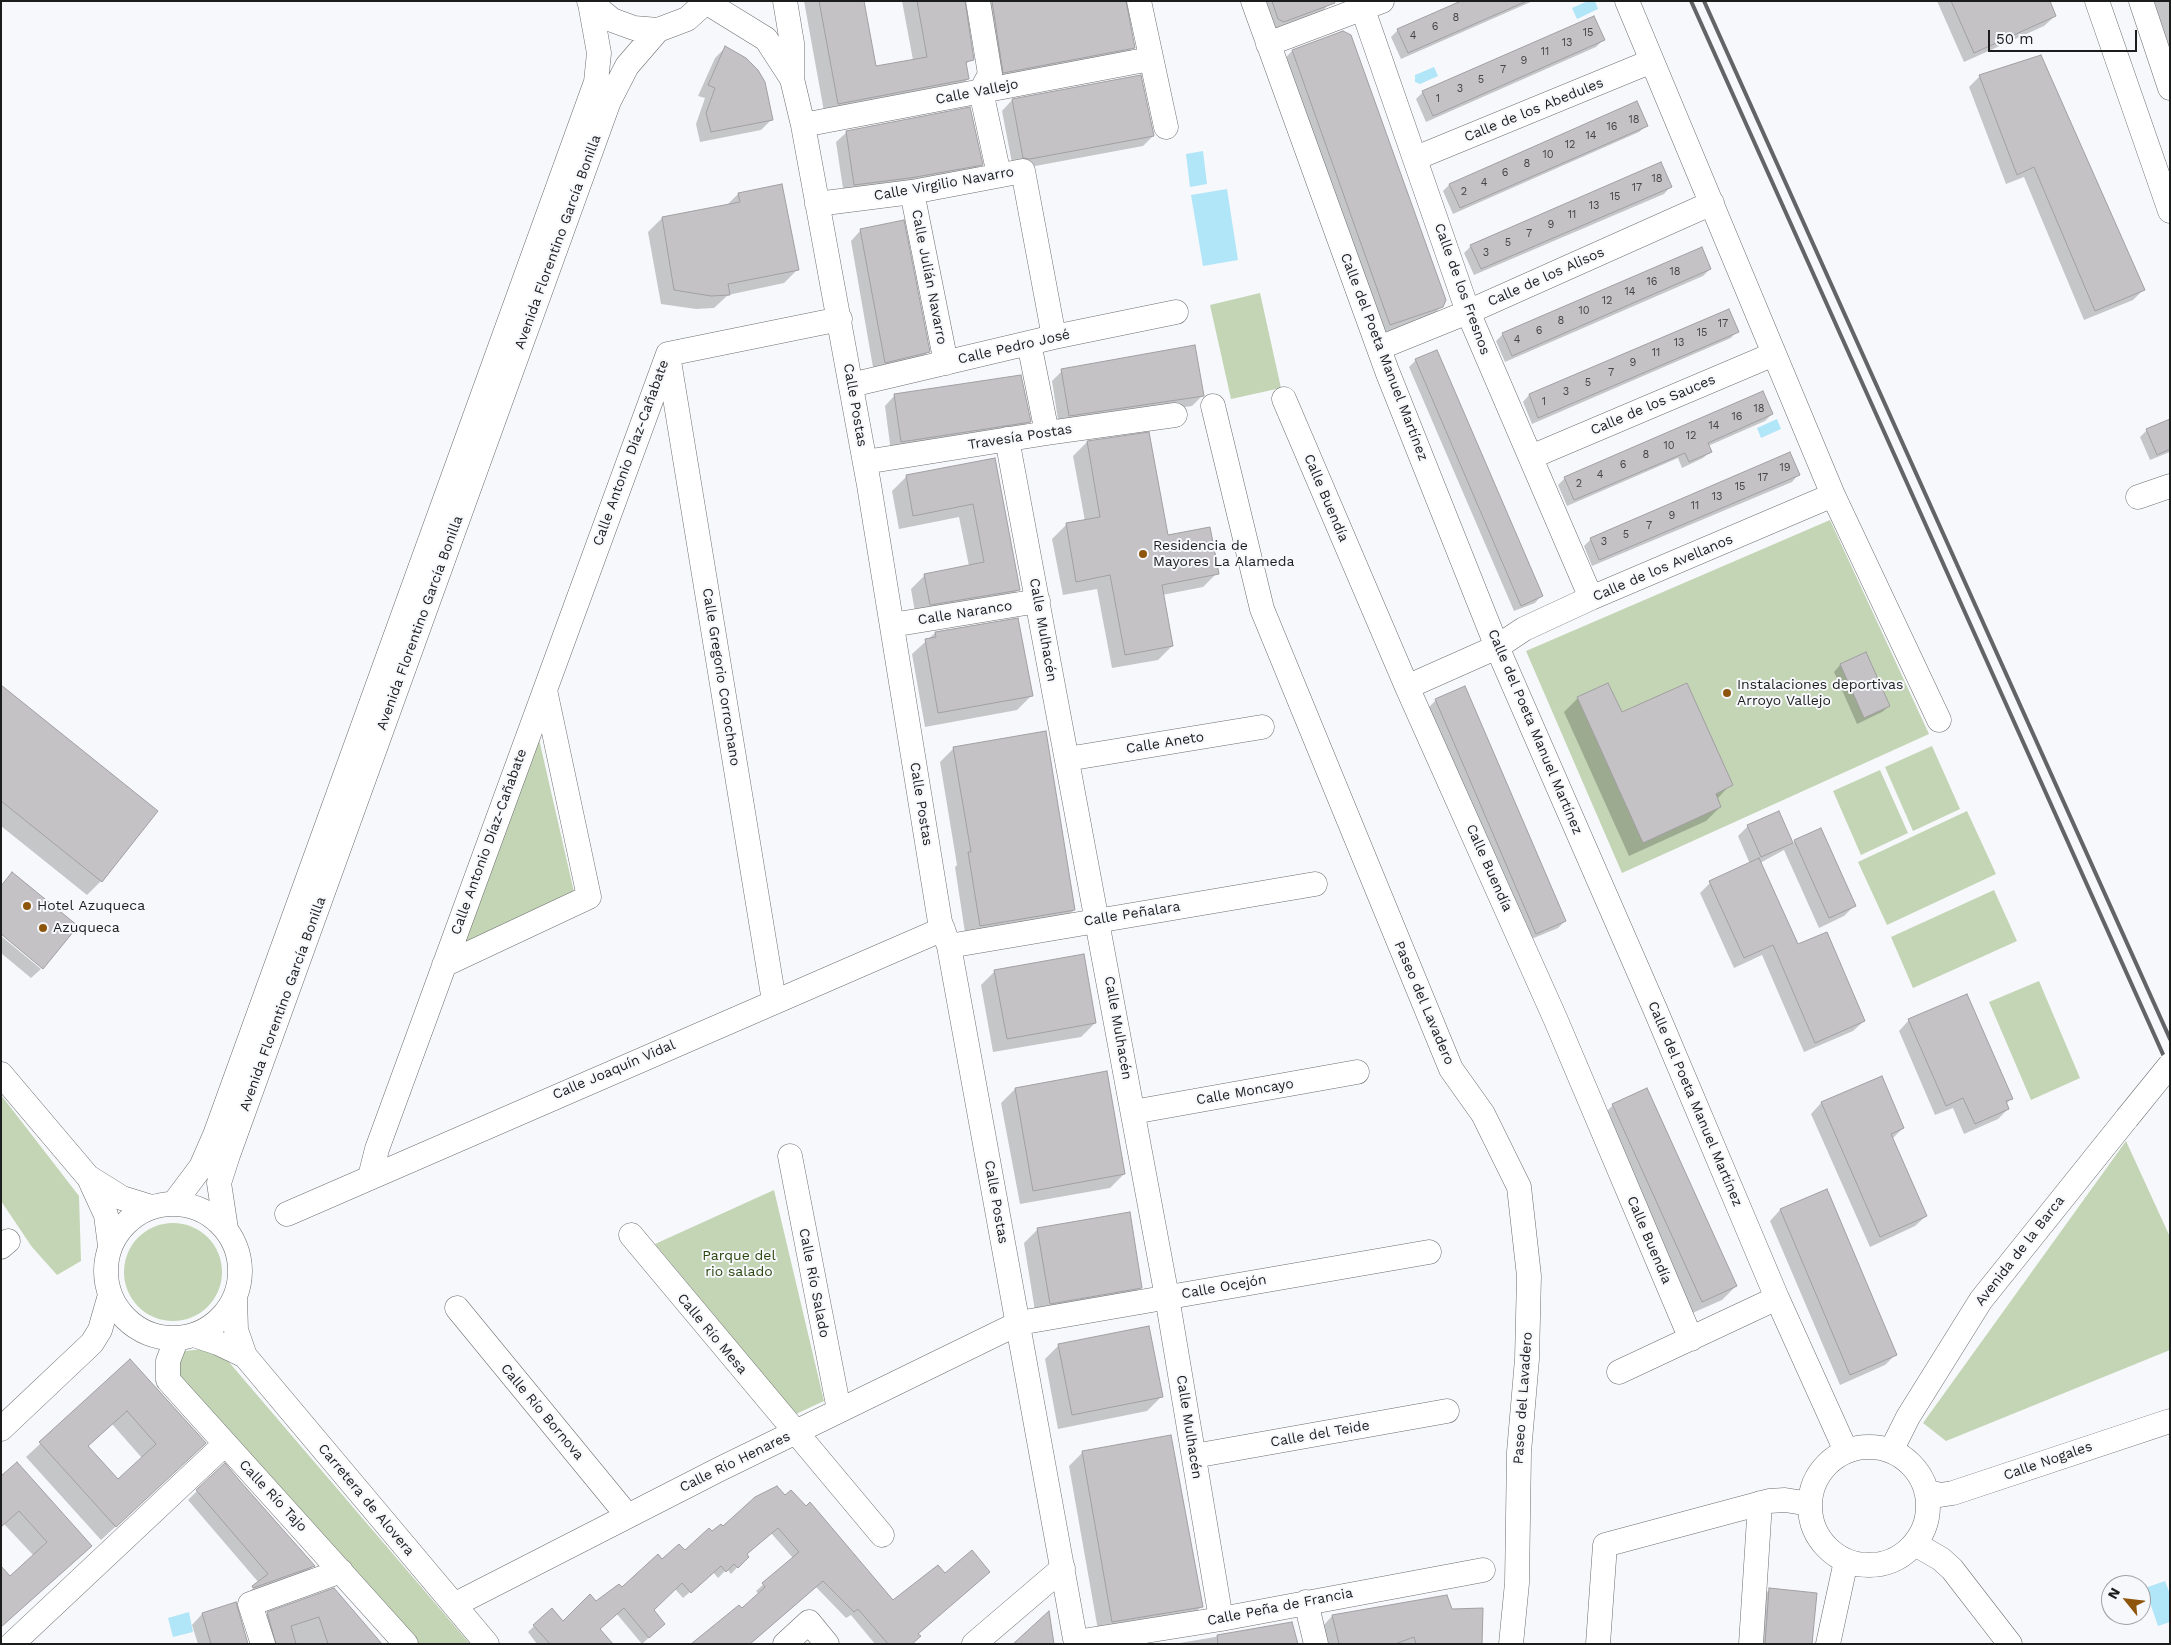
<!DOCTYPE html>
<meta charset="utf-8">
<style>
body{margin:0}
#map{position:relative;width:2171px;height:1645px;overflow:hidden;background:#f7f8fb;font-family:"Work Sans",sans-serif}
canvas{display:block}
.frame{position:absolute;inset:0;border:2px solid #1b1c1c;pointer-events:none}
.north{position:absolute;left:2101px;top:1575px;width:50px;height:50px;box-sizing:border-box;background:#f7f8fb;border:1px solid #9fa0a2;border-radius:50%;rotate:299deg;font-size:14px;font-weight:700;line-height:20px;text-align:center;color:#1b1c1c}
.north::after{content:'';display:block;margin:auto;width:18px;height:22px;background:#8e560d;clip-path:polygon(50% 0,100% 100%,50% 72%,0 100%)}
.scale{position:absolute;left:1988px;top:30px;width:149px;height:22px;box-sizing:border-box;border:2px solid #1b1c1c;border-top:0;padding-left:6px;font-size:15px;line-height:18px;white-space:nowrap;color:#1b1c1c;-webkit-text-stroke:4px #f7f8fb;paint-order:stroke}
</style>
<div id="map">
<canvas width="2171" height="1645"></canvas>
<div class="frame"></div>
<div class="north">N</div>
<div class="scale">50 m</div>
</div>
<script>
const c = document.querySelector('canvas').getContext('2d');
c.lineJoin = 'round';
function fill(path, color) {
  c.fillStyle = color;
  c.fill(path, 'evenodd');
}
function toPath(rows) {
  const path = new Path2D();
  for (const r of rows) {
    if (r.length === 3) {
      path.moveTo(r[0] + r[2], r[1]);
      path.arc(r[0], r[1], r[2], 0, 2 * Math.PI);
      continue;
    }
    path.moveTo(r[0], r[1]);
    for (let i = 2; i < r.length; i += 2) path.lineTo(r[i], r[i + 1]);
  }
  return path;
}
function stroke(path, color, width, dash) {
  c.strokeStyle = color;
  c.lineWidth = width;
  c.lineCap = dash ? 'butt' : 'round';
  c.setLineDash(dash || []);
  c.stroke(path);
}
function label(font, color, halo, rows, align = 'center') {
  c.font = font + ' "Work Sans",sans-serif';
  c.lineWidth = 4;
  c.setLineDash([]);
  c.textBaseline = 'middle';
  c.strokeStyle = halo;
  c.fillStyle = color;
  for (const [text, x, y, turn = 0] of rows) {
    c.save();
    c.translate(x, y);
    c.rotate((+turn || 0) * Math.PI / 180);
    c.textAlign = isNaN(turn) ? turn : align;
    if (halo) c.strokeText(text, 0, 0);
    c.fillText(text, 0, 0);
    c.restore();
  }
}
const green = toPath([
 [1260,293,1281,388,1231,399,1210,305],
 [1830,520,1929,734,1622,873,1526,651],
 [539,739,574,892,461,947],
 [1932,746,1960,809,1913,831,1885,767],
 [1880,770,1908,833,1861,855,1833,791],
 [1967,811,1996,874,1887,925,1858,862],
 [1994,890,2017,941,1913,988,1891,937],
 [2039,981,2080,1078,2031,1100,1989,1002],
 [1,1095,79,1196,81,1261,57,1275,32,1247,1,1201],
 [2126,1141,2170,1237,2170,1350,1946,1441,1923,1423],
 [774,1190,824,1401,796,1414,655,1244],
 [173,1272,49],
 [202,1349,222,1354,470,1644,411,1644,168,1370,170,1353]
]);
const water = toPath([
 [1588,1,1595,1,1598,9,1577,19,1572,8],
 [1434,67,1438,76,1420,84,1415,82,1415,75],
 [1203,151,1207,184,1190,187,1186,154],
 [1227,189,1238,260,1203,266,1191,195],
 [1777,419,1781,429,1761,438,1757,428],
 [2165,1581,2170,1594,2170,1622,2158,1626,2145,1588],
 [189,1612,193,1632,173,1637,168,1618]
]);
const shadow = toPath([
 [804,1,863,1,875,67,913,60,902,1,959,1,970,60,965,65,968,79,954,92,825,117],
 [976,1,1124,1,1134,47,1121,60,991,85],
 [1253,1,1332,1,1317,17,1269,35],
 [1463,1,1533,1,1401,59,1391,37,1398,30],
 [1937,1,2048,1,2055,16,2044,26,1964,62],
 [2134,1,2170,1,2170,85],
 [1343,33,1442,306,1428,320,1377,338,1278,65,1292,51],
 [1603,40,1596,47,1426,122,1416,99,1423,92],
 [725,48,771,120,761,130,700,142,696,124,705,98,698,96,715,58],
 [1140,76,1153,136,1143,146,1019,169,1013,168,1002,111,1012,100],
 [1980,76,2144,289,2133,300,2084,320,2024,177,2006,184,1969,87],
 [1646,126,1639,132,1453,214,1443,191,1449,185],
 [847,132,981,164,971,175,844,195,836,142],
 [1670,187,1664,194,1474,275,1464,253,1471,246],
 [738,194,798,269,784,283,728,295,714,308,696,309,661,304,648,232,662,218,726,206],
 [861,230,928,352,918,362,874,373,851,241],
 [1710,269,1703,276,1505,362,1496,341,1503,334],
 [1728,310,1737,331,1731,338,1532,424,1523,402,1529,395],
 [1416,360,1541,596,1535,603,1514,611,1409,367],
 [1062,371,1202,396,1192,406,1059,426,1052,381],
 [895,395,1029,421,1019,432,891,452,885,406],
 [1772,414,1765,421,1708,446,1710,452,1703,458,1682,468,1678,458,1567,506,1558,485,1565,478],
 [2170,420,2170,452,2150,460,2140,437,2147,430],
 [1148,434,1167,536,1217,573,1203,587,1162,595,1172,646,1158,660,1112,668,1097,589,1063,595,1052,539,1066,525,1085,521,1073,456,1087,442],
 [994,460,1018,590,1004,604,916,618,911,589,925,575,969,566,959,517,899,529,892,491,906,477],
 [1798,475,1792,482,1592,566,1584,546,1591,539],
 [935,633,1031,696,1017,710,925,727,912,654],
 [1840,665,1889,706,1882,712,1857,724,1834,672],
 [1,687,101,881,87,895,1,826],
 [1578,698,1621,714,1731,784,1718,798,1720,807,1706,821,1629,856,1564,712],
 [1436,700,1565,921,1558,928,1529,940,1429,707],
 [954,748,1074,910,1060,924,966,939,955,867,957,865,940,762],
 [1778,813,1792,844,1795,841,1854,906,1844,916,1819,928,1784,850,1760,863,1797,946,1864,1021,1853,1031,1804,1052,1762,955,1734,968,1700,893,1710,883,1750,864,1738,836,1748,826],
 [1,936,41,969,31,978,1,953],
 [995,971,1095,1023,1081,1037,993,1052,981,985],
 [1909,1020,2012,1098,2006,1104,2008,1109,1998,1119,1964,1134,1953,1108,1935,1115,1899,1031],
 [1882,1078,1903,1128,1892,1139,1926,1216,1915,1226,1870,1247,1811,1114,1821,1103],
 [1015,1089,1124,1174,1110,1188,1020,1204,1001,1103],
 [1613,1105,1736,1286,1722,1300,1688,1315,1599,1119],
 [1826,1191,1895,1355,1885,1365,1840,1385,1770,1221,1780,1210],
 [1038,1229,1141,1287,1127,1301,1036,1317,1024,1243],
 [1059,1345,1161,1397,1147,1411,1058,1429,1045,1359],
 [130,1360,191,1457,101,1540,26,1457],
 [112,1424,142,1458,118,1480,87,1447],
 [1083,1452,1201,1607,1187,1621,1099,1636,1069,1466],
 [1,1478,90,1546,1,1627,1,1568,10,1578,34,1556,4,1524],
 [197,1491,313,1566,304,1575,243,1597,259,1583,188,1500],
 [756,1498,917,1634,911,1644,875,1644,851,1615,846,1618,816,1587,750,1644,742,1610,759,1594,756,1591,793,1558,771,1533,746,1555,747,1557,731,1574,727,1569,718,1578,713,1572,683,1598,675,1589,652,1610,657,1630,642,1644,616,1613,599,1629,612,1644,537,1644,528,1632,534,1626,562,1622,621,1589,661,1561,684,1552,723,1528],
 [334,1590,381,1644,263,1644,258,1624,268,1613],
 [1769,1590,1811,1644,1755,1644,1759,1600],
 [1451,1610,1481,1644,1327,1644,1323,1626,1332,1616],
 [202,1614,247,1644,198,1644,192,1625],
 [1291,1624,1297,1644,1174,1644]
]);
const building = toPath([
 [819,1,864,1,876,66,927,57,917,1,965,1,974,60,966,62,969,79,838,104,819,1],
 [992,1,1126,1,1135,48,1003,73,992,1],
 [1272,1,1334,1,1335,3,1284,22,1278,19,1272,1],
 [1461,1,1527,1,1408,53,1397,29,1461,1],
 [1951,1,2050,1,2056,16,1974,53,1951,1],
 [1594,16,1605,40,1433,116,1422,91,1594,16],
 [1343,31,1351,35,1446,300,1443,307,1390,325,1292,50,1343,31],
 [725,46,746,58,758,70,765,82,773,120,711,132,706,113,715,88,708,85,725,46],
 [2041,55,2145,290,2095,311,2034,167,2017,175,1979,75,2041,55],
 [1141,75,1154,136,1030,159,1023,158,1012,99,1141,75],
 [1637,101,1648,126,1460,208,1449,184,1637,101],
 [970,107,983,165,910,178,854,185,846,131,970,107],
 [1661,162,1672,187,1481,269,1470,245,1661,162],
 [782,184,799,270,728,284,730,295,711,296,674,290,662,217,740,202,738,193,782,184],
 [904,220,930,352,885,363,860,229,904,220],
 [1702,247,1711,269,1512,356,1502,333,1702,247],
 [1729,309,1739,332,1538,418,1529,394,1729,309],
 [1195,345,1204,396,1069,416,1061,369,1195,345],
 [1437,350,1543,596,1521,606,1415,359,1437,350],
 [1021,375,1031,422,901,442,894,394,1021,375],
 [1763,391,1773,414,1708,443,1712,452,1689,462,1685,453,1574,500,1564,477,1763,391],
 [2170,419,2170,449,2157,455,2146,429,2170,419],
 [1149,432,1168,535,1210,527,1219,574,1162,585,1173,646,1125,655,1110,575,1076,582,1066,523,1100,517,1087,441,1149,432],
 [1790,452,1800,475,1599,560,1590,538,1790,452],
 [995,458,1020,590,930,605,924,574,984,562,973,504,913,516,906,475,995,458],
 [1018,618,1033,696,938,713,925,639,936,637,935,632,1018,618],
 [1866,652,1890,706,1864,718,1840,664,1866,652],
 [1608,683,1622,712,1687,683,1733,785,1716,794,1721,807,1643,843,1577,697,1608,683],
 [1,685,158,811,102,882,1,801,1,685],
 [1465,686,1566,921,1536,934,1435,699,1465,686],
 [1046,731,1075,910,980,926,968,852,971,852,953,747,1046,731],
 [1779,811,1793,843,1761,857,1747,825,1779,811],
 [1821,828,1856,906,1829,918,1794,840,1821,828],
 [1759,858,1798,944,1827,932,1865,1021,1815,1043,1773,945,1744,958,1709,881,1759,858],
 [12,872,78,926,43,969,1,934,1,886,12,872],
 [1084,954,1096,1023,1007,1039,994,970,1084,954],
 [1967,994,2013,1099,2006,1101,2009,1109,1975,1124,1963,1098,1946,1106,1908,1019,1967,994],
 [1107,1071,1125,1174,1033,1191,1015,1088,1107,1071],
 [1882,1076,1904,1128,1891,1134,1927,1216,1880,1237,1821,1102,1882,1076],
 [1647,1088,1737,1286,1702,1302,1612,1104,1647,1088],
 [1827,1189,1897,1355,1850,1375,1780,1209,1827,1189],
 [1130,1212,1142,1288,1050,1304,1037,1228,1130,1212],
 [1149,1326,1163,1397,1072,1415,1058,1344,1149,1326],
 [130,1359,206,1443,116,1527,39,1442,130,1359],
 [127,1411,156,1444,118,1479,88,1446,127,1411],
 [1171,1435,1203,1607,1112,1622,1082,1451,1171,1435],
 [17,1462,92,1546,1,1627,1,1566,10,1576,47,1542,19,1511,1,1527,1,1476,17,1462],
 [225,1463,239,1480,315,1566,253,1588,252,1586,268,1574,196,1490,225,1463],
 [777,1486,785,1495,791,1490,806,1506,810,1502,893,1600,938,1565,945,1573,972,1550,990,1572,918,1634,921,1636,912,1644,888,1644,858,1609,854,1612,823,1581,750,1644,691,1644,739,1605,742,1608,765,1587,762,1583,799,1552,778,1528,747,1554,749,1557,738,1568,734,1564,726,1572,721,1566,691,1593,682,1583,654,1610,665,1624,649,1638,624,1608,600,1629,613,1644,550,1644,533,1625,552,1608,563,1621,590,1594,596,1601,619,1584,622,1587,658,1554,662,1559,679,1544,685,1550,709,1528,712,1531,721,1524,723,1526,755,1497,777,1486],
 [334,1588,382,1644,328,1644,319,1617,291,1626,296,1644,276,1644,267,1612,334,1588],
 [1769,1588,1817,1593,1812,1644,1765,1644,1769,1588],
 [1447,1595,1452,1609,1483,1608,1482,1644,1416,1644,1414,1637,1395,1644,1339,1644,1332,1615,1447,1595],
 [236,1602,248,1644,211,1644,202,1613,236,1602],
 [1049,1611,1054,1644,1013,1644,1049,1611],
 [1292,1622,1298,1644,1218,1644,1217,1635,1292,1622]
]);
const minor = toPath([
 [589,1,612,20,634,28,658,30,687,19,707,1],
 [785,1,792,43,792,79],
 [978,1,990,74,981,91,999,175],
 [1139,1,1166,127],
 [1253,1,1387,371,1497,647,1655,1009,1777,1298,1846,1451],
 [1360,1,1468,312,1591,598],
 [1627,1,1833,495,1939,720],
 [2097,1,2170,211],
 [2141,1,2170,88],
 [706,2,766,39,792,79,803,125,869,485,940,922,949,946,1076,1644],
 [1268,44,1382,1],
 [803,125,1150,59],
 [1416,158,1652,61],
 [912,192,946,363],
 [817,204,912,192,1023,171,1054,337],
 [1029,343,1047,433],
 [1379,348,1468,312,1712,203],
 [668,355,774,1001],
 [851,385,1054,337,1176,312],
 [1284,399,1407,687,1555,1018,1691,1339],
 [1213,406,1262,609,1451,1069,1483,1114,1519,1187,1529,1276,1527,1359,1519,1452,1517,1583,1511,1644],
 [1007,439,1167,1297,1221,1619],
 [1531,457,1774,354],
 [865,462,1047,433,1175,415],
 [2138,497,2170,486],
 [892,625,1038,601],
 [1407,687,1497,647,1524,629,1591,598,1833,495],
 [1067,759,1262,727],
 [949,946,1315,884],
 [444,965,589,897,545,690],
 [1,1074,89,1178,106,1215,110,1246],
 [1133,1112,1357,1072],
 [790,1156,839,1410],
 [370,1177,377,1149,668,354,840,319],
 [90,1178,122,1198,151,1207],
 [174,1203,201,1167,215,1135,596,82,599,53,590,3],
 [173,1271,67],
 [287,1214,943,929],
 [226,1229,219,1183,228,1155,609,101,627,66,658,30],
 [631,1235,882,1535],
 [1,1247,8,1241],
 [235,1298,236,1330,245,1356,487,1644],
 [457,1308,627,1515],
 [194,1335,218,1343,245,1356],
 [177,1338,168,1361,168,1380,406,1644],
 [1619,1372,1777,1298],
 [1,1429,92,1343,100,1330,110,1295],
 [1869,1506,59],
 [1891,1451,1908,1417,1981,1300,2127,1118],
 [1194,1456,1447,1411],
 [1926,1491,1940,1495,1953,1493,2170,1421],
 [1915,1544,1941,1559,1952,1569,2010,1644],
 [1306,1602,1316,1644],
 [454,1605,720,1469,1019,1323,1429,1252],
 [1076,1642,1221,1619,1483,1570],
 [12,1644,225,1444],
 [263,1644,250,1604,341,1571],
 [785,1644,809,1622,827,1644],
 [974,1644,1063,1568],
 [1598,1644,1605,1545,1769,1501,1785,1500,1810,1504],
 [1751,1644,1760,1503],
 [1828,1644,1846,1561]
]);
const rail = toPath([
 [1691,1,2170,1070],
 [1704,1,2170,1039]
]);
const minorBridge = toPath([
 [2127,1118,2170,1065]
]);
const markers = [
 [1143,554,5,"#8e560d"],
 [1727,693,5,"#8e560d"],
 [27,906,5,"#8e560d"],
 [43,928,5,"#8e560d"]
];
const numberNames = [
 ["8",1456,18],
 ["6",1435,27],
 ["15",1588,33],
 ["4",1413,36],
 ["13",1567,43],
 ["11",1545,52],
 ["9",1524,61],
 ["7",1503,70],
 ["5",1481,80],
 ["3",1460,89],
 ["1",1438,99],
 ["18",1634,120],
 ["16",1612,127],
 ["14",1591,136],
 ["12",1570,145],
 ["10",1548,155],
 ["8",1527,164],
 ["6",1505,173],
 ["18",1657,179],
 ["4",1484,183],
 ["17",1637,188],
 ["2",1464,192],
 ["15",1615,197],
 ["13",1594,206],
 ["11",1572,215],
 ["9",1551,225],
 ["7",1529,234],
 ["5",1508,243],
 ["3",1486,253],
 ["18",1675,272],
 ["16",1652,282],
 ["14",1630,292],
 ["12",1607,301],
 ["10",1584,311],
 ["8",1561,321],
 ["17",1723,324],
 ["6",1539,331],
 ["15",1702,333],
 ["4",1517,340],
 ["13",1679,343],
 ["11",1656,353],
 ["9",1633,363],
 ["7",1611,373],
 ["5",1588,383],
 ["3",1566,392],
 ["1",1544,402],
 ["18",1759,409],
 ["16",1737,417],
 ["14",1714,426],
 ["12",1691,436],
 ["10",1669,446],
 ["8",1646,455],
 ["6",1623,465],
 ["19",1785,468],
 ["4",1600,475],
 ["17",1763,478],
 ["2",1579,484],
 ["15",1740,487],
 ["13",1717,497],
 ["11",1695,506],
 ["9",1672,516],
 ["7",1649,526],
 ["5",1626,535],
 ["3",1604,542]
];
const streetNames = [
 ["Calle Vallejo",977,92,-11],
 ["Calle de los Abedules",1534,110,-22],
 ["Calle Virgilio Navarro",944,184,-10],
 ["Avenida Florentino García Bonilla",558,242,-70],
 ["Calle Julián Navarro",929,277,79],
 ["Calle de los Alisos",1546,277,-24],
 ["Calle de los Fresnos",1462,289,70],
 ["Calle Pedro José",1014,347,-13],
 ["Calle del Poeta Manuel Martínez",1384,357,69],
 ["Calle Postas",855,405,80],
 ["Calle de los Sauces",1653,405,-23],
 ["Travesía Postas",1020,437,-9],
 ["Calle Antonio Díaz-Cañabate",631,453,-70],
 ["Calle Buendía",1326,498,67],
 ["Calle de los Avellanos",1663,568,-23],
 ["Calle Naranco",965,613,-9],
 ["Avenida Florentino García Bonilla",420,623,-70],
 ["Calle Mulhacén",1043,630,80],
 ["Calle Gregorio Corrochano",721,677,81],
 ["Calle del Poeta Manuel Martínez",1535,732,67],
 ["Calle Aneto",1165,743,-9],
 ["Calle Postas",921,804,81],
 ["Calle Antonio Díaz-Cañabate",489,842,-70],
 ["Calle Buendía",1489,868,66],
 ["Calle Peñalara",1132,914,-9],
 ["Paseo del Lavadero",1424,1003,67],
 ["Avenida Florentino García Bonilla",283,1004,-70],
 ["Calle Mulhacén",1118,1028,80],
 ["Calle Joaquín Vidal",614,1070,-23],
 ["Calle Moncayo",1245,1092,-10],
 ["Calle del Poeta Manuel Martínez",1695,1104,67],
 ["Calle Postas",996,1202,80],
 ["Calle Buendía",1649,1240,67],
 ["Avenida de la Barca",2020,1251,-52],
 ["Calle Río Salado",814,1283,79],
 ["Calle Ocejón",1224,1287,-10],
 ["Calle Río Mesa",712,1334,50],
 ["Paseo del Lavadero",1523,1398,-86],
 ["Calle Río Bornova",542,1412,50],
 ["Calle Mulhacén",1189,1427,81],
 ["Calle del Teide",1320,1434,-10],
 ["Calle Nogales",2048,1461,-19],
 ["Calle Río Henares",735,1462,-26],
 ["Calle Río Tajo",273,1496,47],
 ["Carretera de Alovera",366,1500,50],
 ["Calle Peña de Francia",1280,1607,-11]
];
const poiNames = [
 ["Residencia de",1153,546],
 ["Mayores La Alameda",1153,562],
 ["Instalaciones deportivas",1737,685],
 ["Arroyo Vallejo",1737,701],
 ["Hotel Azuqueca",37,906],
 ["Azuqueca",53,928]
];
const parkNames = [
 ["Parque del",739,1256],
 ["rio salado",739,1272]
];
fill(green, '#c3d5b5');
fill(water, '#b1e6f8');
fill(shadow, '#0003');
fill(building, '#c4c2c5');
stroke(building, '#a19fa1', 1);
stroke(minor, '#6c6e70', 25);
stroke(minor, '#fff', 24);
stroke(rail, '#636465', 4);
stroke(minorBridge, '#6c6e70', 25, []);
stroke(minorBridge, '#fff', 24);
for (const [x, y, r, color] of markers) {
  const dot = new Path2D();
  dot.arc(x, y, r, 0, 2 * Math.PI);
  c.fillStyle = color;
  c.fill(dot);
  stroke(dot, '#f7f8fb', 2);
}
label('11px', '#454646', null, numberNames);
label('14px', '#1b1c1c', '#f7f8fb', streetNames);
label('14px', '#1b1c1c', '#f7f8fb', poiNames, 'left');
label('14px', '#2a460d', '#f7f8fb', parkNames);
</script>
